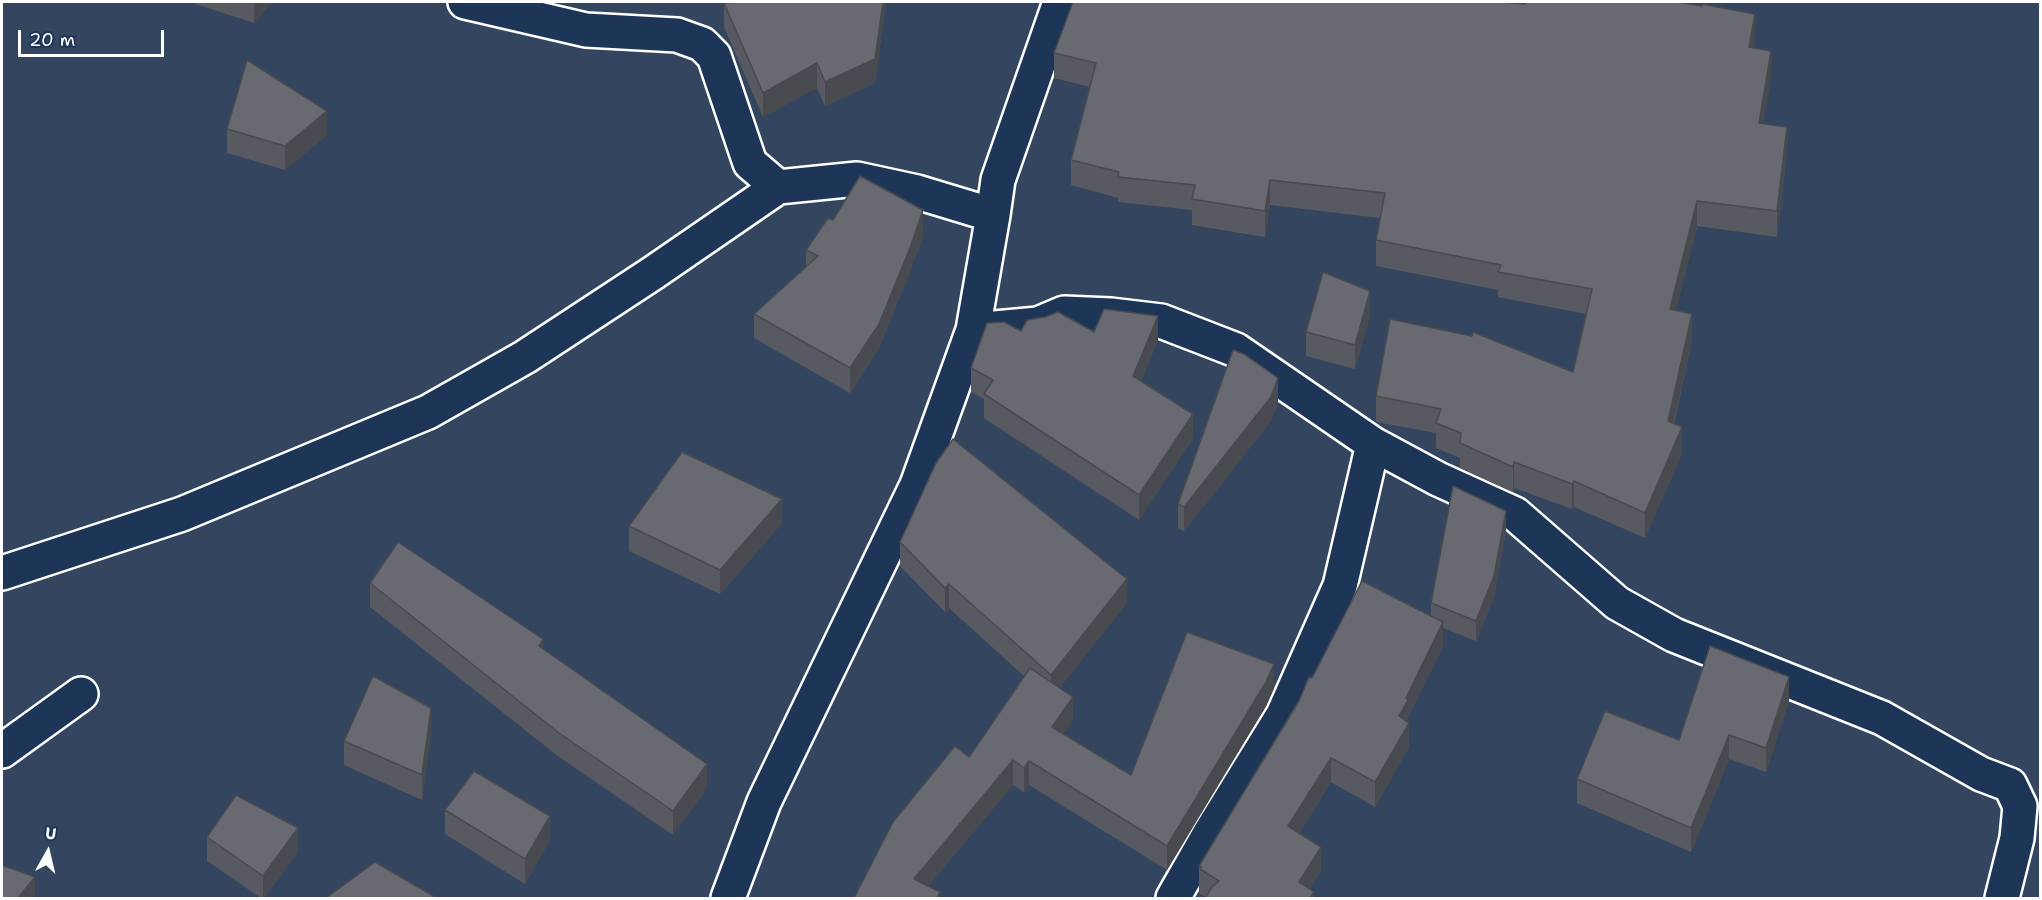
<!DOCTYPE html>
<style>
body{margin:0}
#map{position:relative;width:2042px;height:900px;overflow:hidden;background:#34455f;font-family:"Shantell Sans",sans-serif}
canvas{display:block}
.frame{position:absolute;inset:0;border:3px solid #fff;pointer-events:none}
.north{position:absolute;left:18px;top:822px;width:60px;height:60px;-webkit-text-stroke:4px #1d3557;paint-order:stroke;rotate:8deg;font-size:16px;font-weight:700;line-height:24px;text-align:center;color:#fff}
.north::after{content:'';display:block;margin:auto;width:21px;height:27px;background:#fff;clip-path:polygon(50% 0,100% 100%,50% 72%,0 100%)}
.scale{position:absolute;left:18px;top:30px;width:146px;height:27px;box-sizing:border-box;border:3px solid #fff;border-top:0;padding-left:8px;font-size:18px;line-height:21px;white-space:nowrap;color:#fff;-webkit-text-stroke:4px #1d3557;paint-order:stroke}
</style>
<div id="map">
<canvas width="2042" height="900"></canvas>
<div class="frame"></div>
<div class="north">U</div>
<div class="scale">20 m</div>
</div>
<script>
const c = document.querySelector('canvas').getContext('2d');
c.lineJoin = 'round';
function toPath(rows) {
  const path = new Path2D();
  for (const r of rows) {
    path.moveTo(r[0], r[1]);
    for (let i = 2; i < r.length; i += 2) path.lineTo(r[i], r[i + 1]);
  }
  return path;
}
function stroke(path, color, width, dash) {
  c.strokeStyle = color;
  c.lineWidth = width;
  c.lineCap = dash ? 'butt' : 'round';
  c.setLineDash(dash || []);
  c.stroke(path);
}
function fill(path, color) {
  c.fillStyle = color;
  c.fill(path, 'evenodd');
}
const minor = toPath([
 [465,2,586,30,677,35,702,44,714,56,750,163,778,187],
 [973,330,1038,324,1064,313,1111,315,1161,321,1236,350,1373,444],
 [2,573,182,514,428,412,525,357,653,273,778,187,857,179,917,192,993,215],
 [2,751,81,694],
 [728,898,764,802,917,485,973,330,993,215,998,180,1060,2],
 [1173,898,1210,833,1283,715,1340,586,1373,444,1438,479,1515,514,1617,603,1674,635,1882,718,1981,774,2010,785,2020,806,2017,838,2002,898]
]);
const wall = toPath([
 [190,2,272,2,254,23],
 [742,2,886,2,875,83,825,106,817,88,763,117,724,27,724,3],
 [1755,40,1753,48,1771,77,1763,124,1787,152,1777,237,1697,226,1676,310,1692,340,1674,424,1682,453,1645,538,1574,507,1572,509,1514,488,1513,492,1460,468,1460,458,1436,448,1436,433,1376,422,1376,396,1573,372,1586,314,1498,297,1498,290,1376,266,1376,240,1380,218,1270,205,1265,237,1192,225,1192,210,1118,202,1118,198,1071,185,1071,160,1090,87,1054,78,1054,53],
 [227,129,327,135,285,170,227,153],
 [833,220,923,235,910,272,879,348,850,393,754,338,754,314,806,267,806,250],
 [1370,315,1355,369,1306,356,1306,332],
 [1021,331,1094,332,1158,340,1141,381,1193,438,1139,520,984,418,984,399,971,392,971,368],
 [1278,402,1271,421,1184,531,1178,528,1178,504],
 [782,523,720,594,629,551,629,526],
 [1506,531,1494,597,1476,641,1443,628,1443,646,1408,717,1409,747,1375,807,1331,782,1299,833,1321,871,1309,889,1314,898,1206,897,1200,894,1199,890,1199,866,1312,678,1431,615,1431,603],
 [900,542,1127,603,1059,688,1073,721,1063,734,1131,775,1274,688,1266,706,1167,870,1029,785,1024,792,1013,785,928,886,940,898,854,898,969,757,1024,676,949,608,945,612,900,566],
 [370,583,543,649,707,788,673,835,559,757,370,607],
 [1789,701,1766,772,1729,759,1691,852,1577,803,1577,779,1679,740],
 [431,732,422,800,344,765,344,741],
 [445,810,550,840,525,884,445,834],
 [207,837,298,852,264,898,261,898,207,861]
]);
const shadedWall = toPath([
 [254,2,272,2,254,23],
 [883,2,886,2,875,83,825,106,825,82],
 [1755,14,1755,40,1749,73,1749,47],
 [1771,51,1771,77,1759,149,1759,123],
 [817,63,817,88,763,117,763,93],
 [327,111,327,135,285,170,285,146],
 [1787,127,1787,152,1777,237,1777,211],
 [1270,180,1270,205,1265,237,1265,211],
 [1697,201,1697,226,1670,335,1670,309],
 [923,210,923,235,910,272,879,348,850,393,850,368],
 [1370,291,1370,315,1355,369,1355,345],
 [1692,314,1692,340,1668,447,1668,421],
 [1158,316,1158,340,1133,400,1133,376],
 [1278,378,1278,402,1271,421,1184,531,1184,507],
 [1193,414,1193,438,1139,520,1139,495],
 [1682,427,1682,453,1645,538,1645,513],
 [1514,462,1514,488,1513,492,1513,467],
 [1574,481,1574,507,1572,509,1572,484],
 [782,499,782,523,720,594,720,570],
 [1506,511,1506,531,1494,597,1476,641,1476,621],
 [1127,579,1127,603,1051,699,1051,675],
 [949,584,949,608,945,612,945,588],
 [1443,622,1443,646,1408,717,1408,724,1399,716,1406,698],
 [543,639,543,663,539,646],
 [1274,664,1274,688,1266,706,1167,870,1167,846],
 [1789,677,1789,701,1766,772,1766,748],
 [1073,697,1073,721,1052,751,1052,727],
 [431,708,431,732,422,800,422,775],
 [1409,723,1409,747,1375,807,1375,782],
 [1729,735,1729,759,1691,852,1691,828],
 [1331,758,1331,782,1288,850,1288,826],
 [1013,760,1013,785,918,898,914,879],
 [1029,761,1029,785,1024,792,1024,768],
 [707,764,707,788,673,835,673,811],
 [550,816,550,840,525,884,525,859],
 [298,828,298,852,264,898,263,898,263,876],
 [1321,847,1321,871,1304,898,1299,882],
 [35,877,35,898,18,898]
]);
const building = toPath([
 [742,2,883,2,875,59,825,82,817,63,763,93,724,3,742,2],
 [1073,2,1502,2,1525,4,1526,2,1677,2,1702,6,1702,4,1755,14,1749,47,1771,51,1759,123,1787,127,1777,211,1697,201,1670,309,1692,314,1668,421,1682,427,1645,513,1574,481,1572,484,1514,462,1513,467,1460,443,1461,433,1436,423,1441,409,1376,396,1390,319,1472,336,1473,332,1573,372,1592,289,1498,272,1501,265,1376,240,1385,193,1270,180,1265,211,1192,199,1195,185,1118,177,1119,172,1071,160,1096,63,1054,53,1073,2],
 [247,60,327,111,285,146,227,129,247,60],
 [860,176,923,210,910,248,879,324,850,368,754,314,818,256,806,250,828,218,833,220,860,176],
 [1323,272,1370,291,1355,345,1306,332,1323,272],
 [1104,309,1158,316,1133,376,1193,414,1139,495,984,394,993,380,971,368,987,323,1004,322,1021,331,1027,320,1045,317,1058,312,1094,332,1104,309],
 [1233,350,1244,354,1278,378,1271,397,1184,507,1178,504,1233,350],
 [953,439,1127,579,1051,675,949,584,945,588,900,542,936,463,953,439],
 [682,452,782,499,720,570,629,526,682,452],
 [1453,486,1506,511,1494,576,1476,621,1431,603,1453,486],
 [398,542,543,639,539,646,707,764,673,811,559,733,370,583,398,542],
 [1362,581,1443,622,1406,698,1408,700,1399,716,1409,723,1375,782,1331,758,1288,826,1321,847,1299,882,1314,892,1310,898,1205,898,1212,887,1219,881,1200,869,1202,867,1199,866,1299,701,1309,677,1312,678,1362,581],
 [1187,632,1274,664,1266,682,1167,846,1029,761,1024,768,1013,760,914,879,940,892,937,898,854,898,893,822,955,746,969,757,1030,668,1073,697,1052,727,1131,775,1187,632],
 [1710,646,1789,677,1766,748,1729,735,1691,828,1577,779,1605,711,1679,740,1710,646],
 [373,676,431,708,422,775,344,741,373,676],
 [474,771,550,816,525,859,445,810,474,771],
 [236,795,298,828,263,876,207,837,236,795],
 [375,862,437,898,326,898,375,862],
 [2,865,35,877,18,898,2,898,2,865]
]);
stroke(minor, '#fff', 38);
stroke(minor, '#1d3557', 33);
fill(wall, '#595a61');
fill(shadedWall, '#494a4f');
fill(building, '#686971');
stroke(building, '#494a4f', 1.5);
</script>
